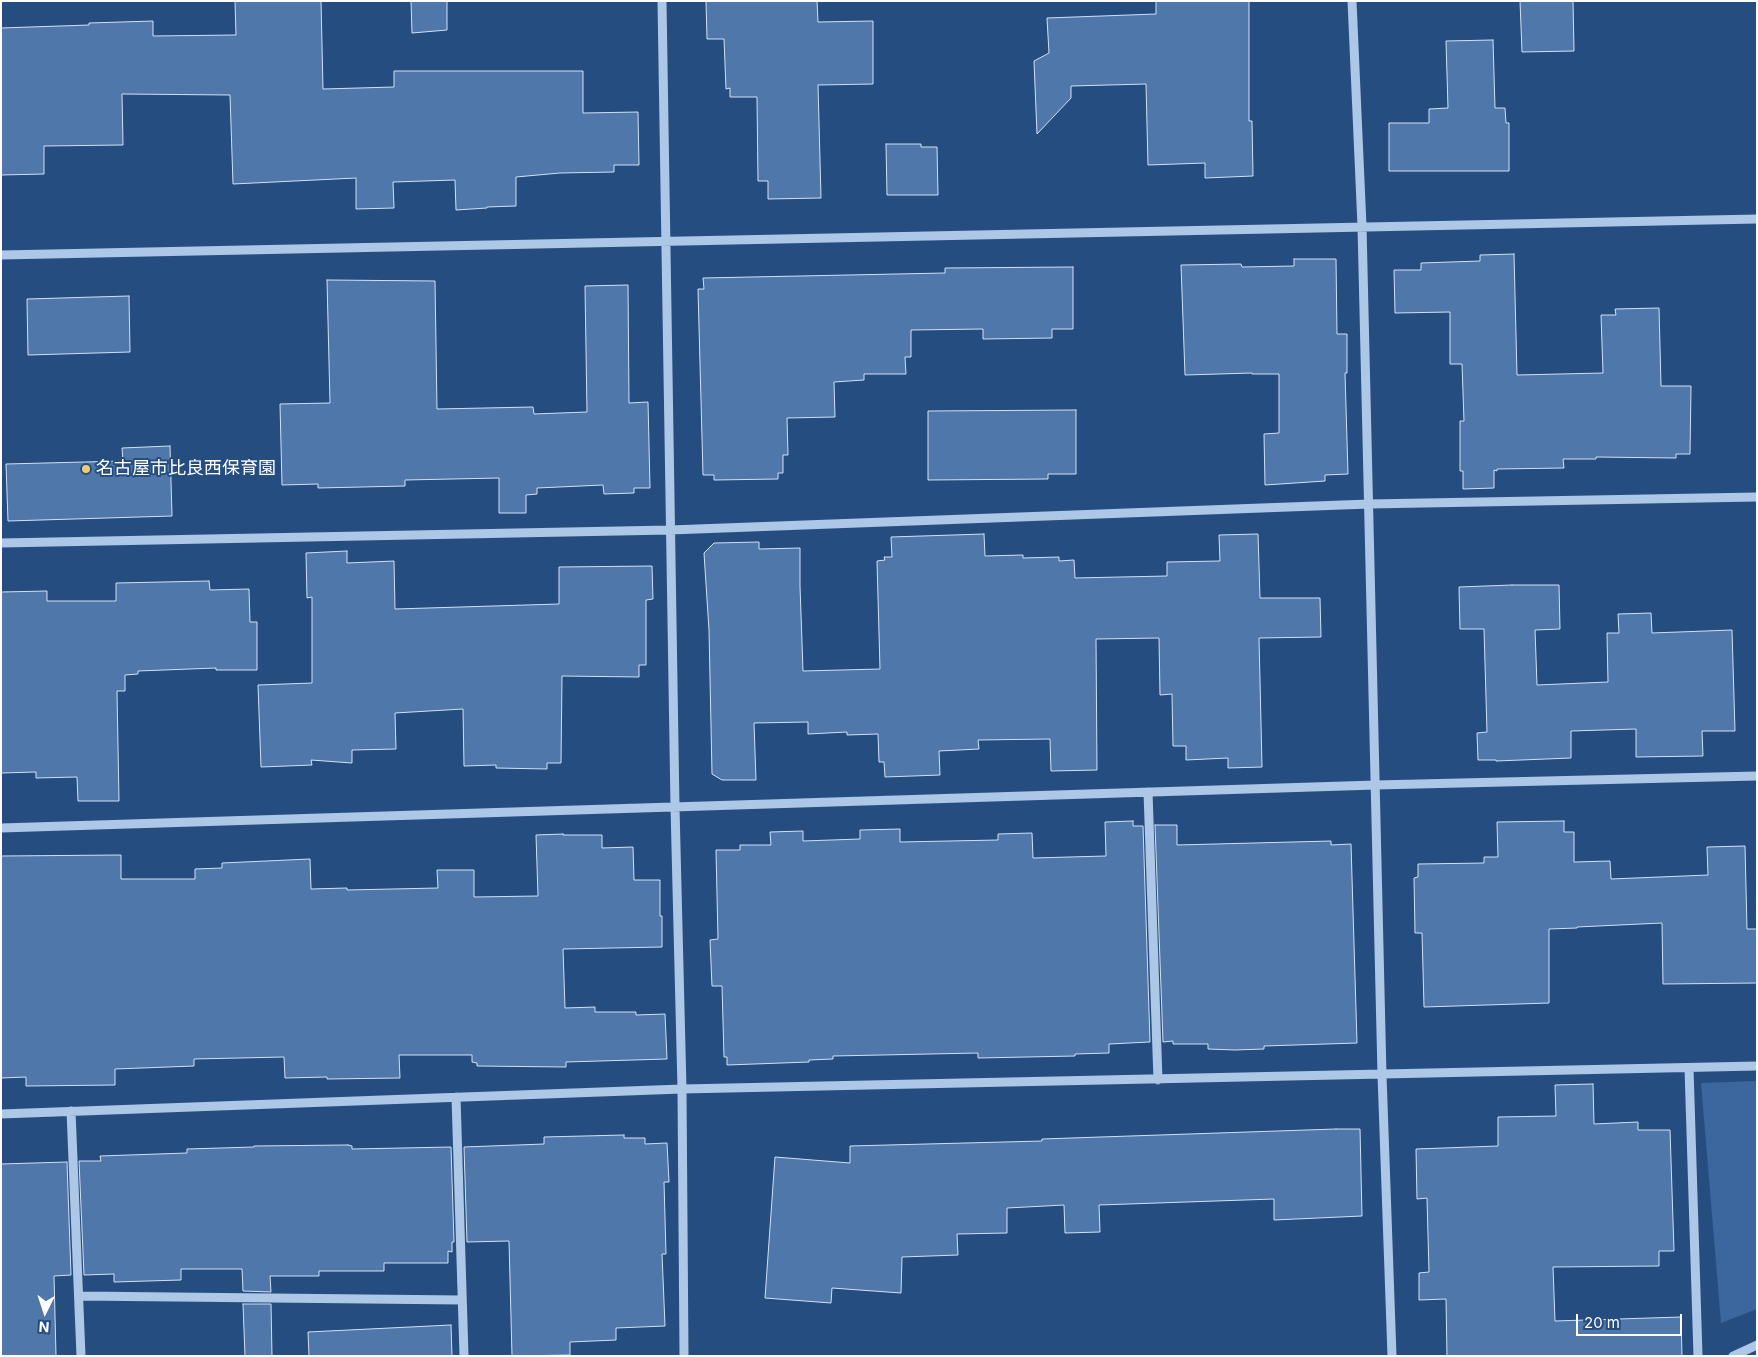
<!DOCTYPE html>
<meta charset="utf-8">
<style>
body{margin:0}
#map{position:relative;width:1758px;height:1357px;overflow:hidden;background:#264d80;font-family:Inter,sans-serif}
canvas{display:block}
.frame{position:absolute;inset:0;border:2px solid #fff;pointer-events:none}
.north{position:absolute;left:20px;top:1287px;width:50px;height:50px;-webkit-text-stroke:4px #264d80;paint-order:stroke;rotate:184deg;font-size:14px;font-weight:700;line-height:20px;text-align:center;color:#fff}
.north::after{content:'';display:block;margin:auto;width:18px;height:22px;background:#fff;clip-path:polygon(50% 0,100% 100%,50% 72%,0 100%)}
.scale{position:absolute;left:1576px;top:1314px;width:106px;height:22px;box-sizing:border-box;border:2px solid #fff;border-top:0;padding-left:6px;font-size:15px;line-height:18px;white-space:nowrap;color:#fff;-webkit-text-stroke:4px #264d80;paint-order:stroke}
</style>
<div id="map">
<canvas width="1758" height="1357"></canvas>
<div class="frame"></div>
<div class="north">N</div>
<div class="scale">20 m</div>
</div>
<script>
const c = document.querySelector('canvas').getContext('2d');
c.lineJoin = 'round';
function fill(path, color) {
  c.fillStyle = color;
  c.fill(path, 'evenodd');
}
function toPath(rows) {
  const path = new Path2D();
  for (const r of rows) {
    path.moveTo(r[0], r[1]);
    for (let i = 2; i < r.length; i += 2) path.lineTo(r[i], r[i + 1]);
  }
  return path;
}
function stroke(path, color, width, dash) {
  c.strokeStyle = color;
  c.lineWidth = width;
  c.lineCap = dash ? 'butt' : 'round';
  c.setLineDash(dash || []);
  c.stroke(path);
}
function label(font, color, halo, rows, align = 'center') {
  c.font = font + ' Inter,"Noto Sans JP",sans-serif';
  c.lineWidth = 4;
  c.setLineDash([]);
  c.textBaseline = 'middle';
  c.strokeStyle = halo;
  c.fillStyle = color;
  for (const [text, x, y, turn = 0] of rows) {
    c.save();
    c.translate(x, y);
    c.rotate((+turn || 0) * Math.PI / 180);
    c.textAlign = isNaN(turn) ? turn : align;
    if (halo) c.strokeText(text, 0, 0);
    c.fillText(text, 0, 0);
    c.restore();
  }
}
const green = toPath([
 [1757,1081,1757,1309,1721,1323,1701,1083]
]);
const building = toPath([
 [235,1,321,1,323,89,394,87,394,71,583,71,583,113,638,112,639,165,614,165,614,172,560,173,516,177,516,206,487,207,487,208,456,210,455,180,393,182,394,208,356,209,356,178,233,184,230,95,122,94,123,145,44,146,44,174,1,175,1,28,89,25,89,23,153,21,153,36,236,35,235,1],
 [411,1,447,1,447,30,412,33,411,1],
 [706,1,817,1,818,22,873,21,873,84,818,85,821,198,768,199,768,181,758,181,757,97,730,97,730,88,726,89,724,39,707,39,706,1],
 [1156,1,1249,1,1249,121,1252,121,1253,176,1205,178,1205,163,1148,165,1146,84,1071,86,1071,98,1037,134,1034,61,1049,53,1047,18,1156,14,1156,1],
 [1520,1,1573,1,1574,51,1522,52,1520,1],
 [1493,40,1495,108,1505,108,1506,123,1509,123,1509,171,1389,171,1389,123,1429,123,1429,109,1448,108,1446,41,1493,40],
 [886,144,921,144,921,147,937,147,938,195,887,195,886,144],
 [1514,254,1517,375,1603,373,1601,315,1616,315,1615,309,1659,308,1661,386,1691,386,1690,454,1676,454,1676,458,1596,457,1596,459,1563,459,1564,468,1497,469,1497,471,1494,470,1494,488,1463,489,1463,471,1460,471,1460,421,1464,421,1462,364,1450,364,1450,312,1395,313,1394,270,1421,270,1421,263,1480,261,1480,255,1514,254],
 [1294,259,1336,259,1337,334,1347,334,1347,373,1345,373,1348,474,1325,475,1325,481,1265,485,1264,434,1279,433,1279,374,1252,374,1252,373,1185,375,1181,265,1241,264,1242,267,1294,266,1294,259],
 [1073,267,1073,329,1052,329,1052,338,983,339,983,329,911,330,911,357,905,357,906,374,864,374,864,380,834,382,835,417,787,418,788,455,783,455,783,473,778,473,778,479,714,480,714,475,703,475,698,289,704,289,703,278,945,273,945,268,1073,267],
 [327,280,435,281,437,409,533,407,534,414,587,412,585,286,628,285,629,403,648,402,650,488,634,488,634,493,604,494,603,485,537,488,537,494,526,495,526,513,499,513,499,478,405,480,405,486,318,488,318,484,282,485,280,404,330,403,327,280],
 [129,296,130,352,28,355,27,299,129,296],
 [1076,410,1076,474,1048,474,1048,479,928,480,928,411,1076,410],
 [170,446,172,516,8,521,6,464,123,461,122,448,170,446],
 [984,534,985,556,1023,555,1023,558,1059,557,1059,561,1074,560,1075,578,1167,576,1167,562,1220,561,1219,535,1258,534,1260,598,1320,598,1321,637,1259,638,1262,767,1228,768,1228,758,1186,760,1186,746,1173,746,1172,694,1160,695,1159,638,1096,639,1097,770,1051,771,1050,739,978,740,979,749,939,751,940,775,885,777,884,762,879,762,878,734,847,735,847,732,808,734,808,722,754,723,756,780,722,780,712,774,709,630,704,553,714,543,759,542,759,549,800,548,800,586,803,671,880,669,877,561,885,560,884,557,892,557,891,537,984,534],
 [347,551,347,563,394,561,395,609,559,604,559,567,652,566,653,599,646,600,646,665,639,665,639,677,562,676,561,763,547,763,547,769,496,768,496,765,464,766,463,709,395,713,396,749,352,750,352,763,311,760,312,765,261,767,258,685,312,683,312,597,307,598,306,553,347,551],
 [209,581,210,590,249,589,250,622,257,622,257,670,216,670,216,668,138,671,138,674,125,675,125,691,117,691,119,801,78,801,77,777,36,778,36,772,1,773,1,592,47,591,47,601,116,601,116,583,209,581],
 [1512,585,1559,585,1560,629,1535,630,1537,685,1608,682,1607,633,1619,633,1618,614,1651,613,1652,633,1732,630,1735,731,1702,731,1703,756,1636,757,1636,729,1571,731,1571,758,1496,761,1496,760,1478,760,1477,733,1487,732,1484,629,1460,629,1459,587,1512,585],
 [1133,821,1133,826,1143,826,1150,1042,1109,1044,1109,1053,1075,1054,1075,1056,978,1058,978,1053,833,1056,833,1059,809,1060,809,1062,727,1065,727,1057,724,1057,722,986,712,986,710,940,718,939,716,850,740,850,740,845,771,845,770,832,803,831,803,841,860,839,860,830,900,829,900,842,998,840,998,834,1032,833,1033,858,1106,856,1105,822,1133,821],
 [1564,821,1564,832,1574,832,1574,862,1610,861,1611,879,1708,875,1707,847,1745,846,1747,929,1757,929,1757,983,1663,984,1662,923,1577,927,1577,928,1549,929,1549,1003,1424,1007,1422,933,1415,933,1414,878,1418,877,1418,864,1484,863,1484,857,1498,857,1497,822,1564,821],
 [1155,825,1177,825,1177,845,1331,841,1331,845,1351,844,1357,1043,1264,1046,1264,1049,1235,1050,1208,1049,1208,1044,1173,1044,1173,1041,1163,1042,1155,825],
 [563,834,563,835,602,835,602,848,633,847,634,880,660,880,660,916,662,916,662,947,563,949,565,1008,595,1007,595,1012,636,1012,636,1015,665,1014,667,1059,566,1062,566,1067,477,1066,477,1063,472,1062,472,1055,399,1055,400,1078,327,1079,327,1077,285,1078,284,1057,194,1059,194,1066,115,1069,115,1085,26,1086,26,1077,1,1078,1,856,121,855,121,879,195,879,195,869,222,868,222,863,310,859,311,889,347,888,347,890,438,888,437,870,474,870,474,897,538,896,536,835,563,834],
 [1593,1084,1594,1124,1638,1122,1638,1130,1670,1130,1674,1251,1659,1251,1659,1266,1553,1267,1555,1321,1681,1317,1682,1356,1447,1356,1446,1299,1419,1300,1419,1273,1429,1272,1427,1198,1417,1199,1416,1149,1498,1146,1498,1117,1556,1116,1555,1085,1593,1084],
 [1336,1129,1360,1129,1362,1216,1274,1220,1274,1199,1099,1205,1100,1232,1065,1233,1064,1205,1007,1208,1007,1233,957,1234,958,1255,902,1257,901,1293,832,1288,831,1303,765,1298,775,1157,850,1163,850,1146,1042,1141,1042,1139,1336,1129],
 [624,1135,624,1138,645,1138,645,1144,667,1143,669,1182,664,1182,666,1254,662,1254,665,1326,616,1328,616,1340,570,1342,570,1355,512,1356,509,1241,467,1242,464,1147,544,1144,544,1137,624,1135],
 [348,1145,352,1146,352,1149,451,1147,454,1242,452,1242,452,1252,448,1251,448,1263,384,1263,384,1271,319,1271,319,1276,270,1276,271,1292,243,1291,242,1269,181,1269,181,1280,114,1282,114,1274,84,1275,79,1161,101,1161,100,1156,187,1153,187,1149,254,1147,254,1146,348,1145],
 [67,1162,71,1275,54,1276,56,1356,1,1356,1,1164,67,1162],
 [243,1304,271,1304,272,1356,245,1356,243,1304],
 [451,1325,452,1356,309,1356,308,1332,451,1325]
]);
const minor = toPath([
 [662,1,675,807,682,1089,684,1356],
 [1352,1,1362,226,1382,1075,1392,1356],
 [1,255,1757,219],
 [1,543,670,530,1369,504,1757,497],
 [1148,792,1158,1080],
 [1,828,1376,785,1757,776],
 [1689,1068,1698,1356],
 [456,1097,464,1356],
 [71,1111,81,1356],
 [1,1114,682,1089,1757,1066],
 [79,1296,462,1300],
 [1733,1356,1757,1345]
]);
const markers = [
 [86,469,5,"#efcc73"]
];
const poiNames = [
 ["名古屋市比良西保育園",96,469]
];
fill(green, '#3b679e');
fill(building, '#4f77a9');
stroke(building, '#d1e1f5', 1);
stroke(minor, '#adc7e6', 9);
for (const [x, y, r, color] of markers) {
  const dot = new Path2D();
  dot.arc(x, y, r, 0, 2 * Math.PI);
  c.fillStyle = color;
  c.fill(dot);
  stroke(dot, '#264d80', 2);
}
label('18px', '#fff', '#264d80', poiNames, 'left');
</script>
